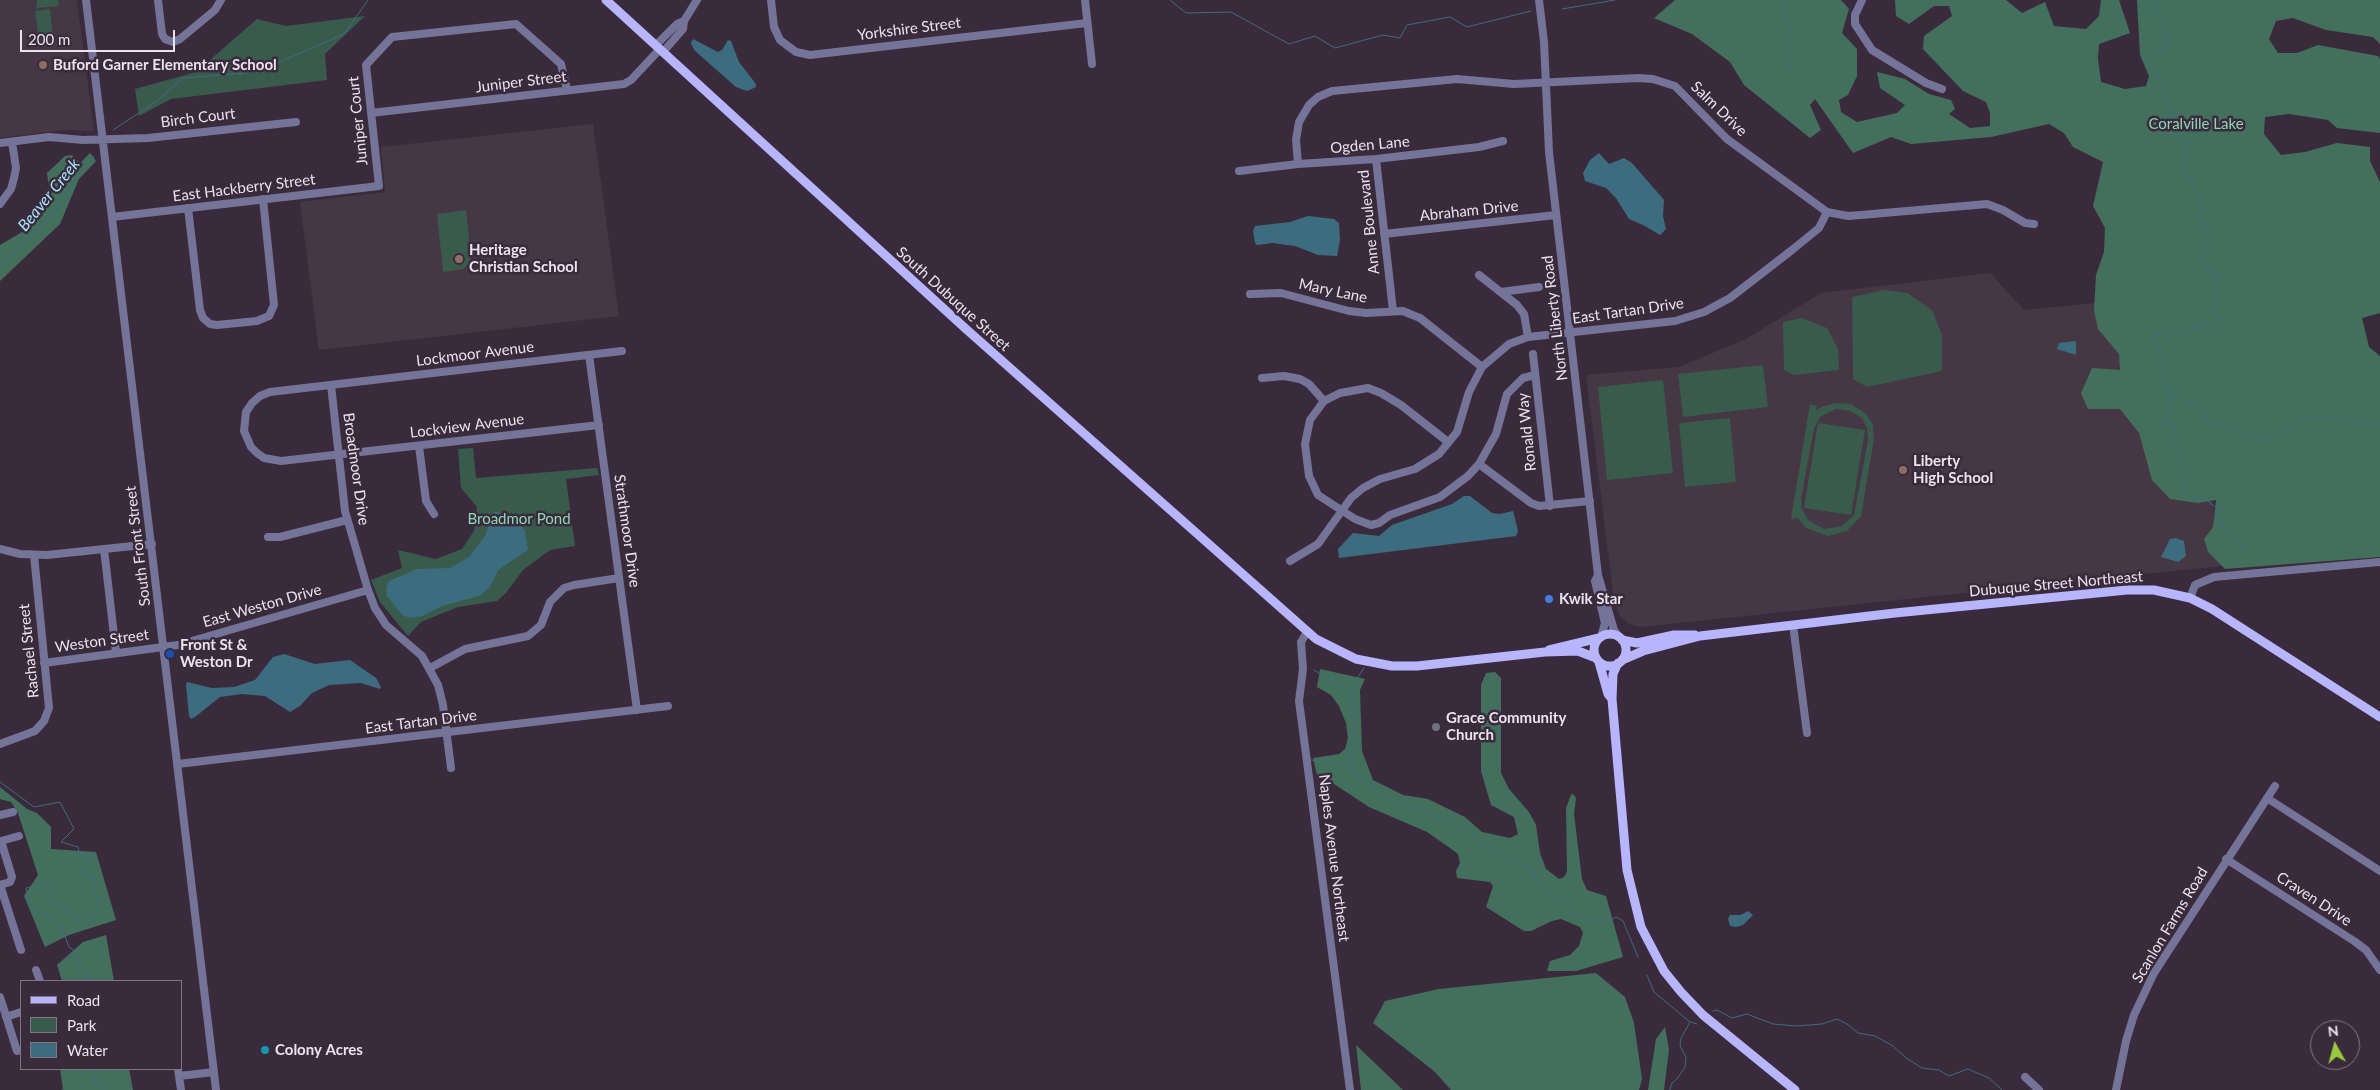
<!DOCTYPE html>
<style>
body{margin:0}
#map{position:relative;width:2380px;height:1090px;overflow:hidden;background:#3a2b3c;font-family:Lato,sans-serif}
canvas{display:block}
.legend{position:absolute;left:20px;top:980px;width:162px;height:90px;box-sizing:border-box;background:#3a2b3c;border:1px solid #817483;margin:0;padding:6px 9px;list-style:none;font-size:15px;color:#ece2ed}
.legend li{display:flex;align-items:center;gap:10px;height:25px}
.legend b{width:25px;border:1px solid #817483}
.north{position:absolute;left:2310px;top:1020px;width:50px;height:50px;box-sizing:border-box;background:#3a2b3c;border:1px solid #817483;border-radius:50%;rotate:353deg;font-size:14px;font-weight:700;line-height:20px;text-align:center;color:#ece2ed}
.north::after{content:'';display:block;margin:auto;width:18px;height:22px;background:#97cc38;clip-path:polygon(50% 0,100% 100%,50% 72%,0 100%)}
.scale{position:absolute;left:20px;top:30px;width:155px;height:22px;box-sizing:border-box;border:2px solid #ece2ed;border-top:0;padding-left:6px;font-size:15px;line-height:18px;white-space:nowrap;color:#ece2ed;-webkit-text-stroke:4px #3a2b3c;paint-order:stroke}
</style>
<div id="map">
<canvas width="2380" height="1090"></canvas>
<ul class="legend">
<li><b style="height:6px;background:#b6b5fd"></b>Road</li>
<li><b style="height:14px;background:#385b4c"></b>Park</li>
<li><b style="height:14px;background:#3c6d7e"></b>Water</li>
</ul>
<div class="north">N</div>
<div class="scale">200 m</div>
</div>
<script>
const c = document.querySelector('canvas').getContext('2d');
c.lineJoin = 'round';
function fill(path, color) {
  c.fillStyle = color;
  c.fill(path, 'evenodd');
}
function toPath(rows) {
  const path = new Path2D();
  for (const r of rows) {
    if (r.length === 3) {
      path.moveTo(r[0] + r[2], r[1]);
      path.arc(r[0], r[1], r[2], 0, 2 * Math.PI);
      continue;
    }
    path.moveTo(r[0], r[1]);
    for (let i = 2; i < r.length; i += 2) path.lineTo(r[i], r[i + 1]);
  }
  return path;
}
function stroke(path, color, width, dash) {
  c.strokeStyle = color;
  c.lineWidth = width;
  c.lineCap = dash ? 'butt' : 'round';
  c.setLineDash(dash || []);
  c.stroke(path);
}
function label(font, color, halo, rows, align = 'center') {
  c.font = font + ' Lato,sans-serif';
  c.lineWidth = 5;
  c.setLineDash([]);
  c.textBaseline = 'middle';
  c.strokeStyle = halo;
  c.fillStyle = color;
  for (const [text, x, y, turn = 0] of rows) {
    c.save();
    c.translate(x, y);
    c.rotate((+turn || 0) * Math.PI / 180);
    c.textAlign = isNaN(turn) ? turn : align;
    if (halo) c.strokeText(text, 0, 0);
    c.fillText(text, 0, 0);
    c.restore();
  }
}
const education = toPath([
 [0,0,77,0,94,131,66,130,0,138],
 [593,124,619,316,319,350,300,202,385,192,381,147],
 [1990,273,2024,310,2186,294,2221,566,1641,627,1629,624,1620,616,1614,601,1586,375,1679,367,1746,339,1821,293]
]);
const green = toPath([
 [37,0,58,0,59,6,36,8],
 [50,9,53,38,39,41,35,11],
 [365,16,325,54,327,80,171,99,139,116,135,89,196,72,257,19,286,26],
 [466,210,471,256,468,265,463,269,443,272,437,214],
 [1884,290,1907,293,1932,310,1942,335,1942,371,1867,387,1853,379,1852,297],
 [1802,318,1827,328,1838,349,1839,370,1794,375,1784,370,1783,322],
 [1763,365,1768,407,1683,417,1678,374],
 [1663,380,1673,473,1607,480,1598,387],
 [1835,403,1851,404,1866,414,1873,425,1874,439,1861,516,1847,531,1828,536,1806,528,1798,518,1791,519,1810,404,1817,406,1816,411,1821,407],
 [1836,409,1850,411,1862,418,1867,428,1868,440,1854,515,1842,526,1824,529,1808,520,1802,509,1801,499,1814,428,1821,416],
 [1730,418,1736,482,1685,487,1679,423],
 [1818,423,1865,430,1851,515,1804,508],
 [473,448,476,478,597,468,599,475,566,479,575,546,550,550,523,570,506,593,497,601,458,607,421,622,408,636,380,602,371,580,402,568,398,550,436,559,462,549,474,531,477,507,461,488,458,449]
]);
const forest = toPath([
 [1675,0,1841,0,1849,9,1842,33,1857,49,1857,76,1848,95,1839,100,1841,112,1857,122,1897,113,1905,105,1880,88,1877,72,1905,79,1929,94,1951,100,1955,109,1949,114,1970,128,1990,126,1990,113,1986,102,1963,91,1923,49,1924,36,1952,16,1949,6,1934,6,1909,24,1896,16,1895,0,2006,0,2022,13,2045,2,2054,26,2086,29,2099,16,2101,0,2119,0,2130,33,2099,44,2098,59,2101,82,2125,89,2146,86,2149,76,2140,55,2137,0,2380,0,2380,44,2373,37,2326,30,2293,18,2276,21,2269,39,2278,53,2297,53,2318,45,2378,56,2380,59,2380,133,2337,128,2328,120,2289,114,2265,117,2264,134,2281,155,2305,152,2337,143,2370,147,2370,161,2380,182,2380,313,2362,318,2369,347,2380,356,2380,557,2225,569,2208,552,2204,539,2213,527,2216,500,2198,503,2170,499,2152,480,2139,433,2120,409,2088,409,2081,393,2092,368,2120,370,2119,354,2098,329,2094,311,2096,275,2104,252,2105,228,2093,206,2103,162,2073,147,2064,133,2049,124,1991,137,1911,144,1891,137,1853,153,1815,99,1810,105,1821,130,1810,138,1744,85,1730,62,1692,34,1654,18],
 [90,153,96,161,79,179,60,224,0,281,0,245,34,225,35,213,42,195,49,188,47,173,65,156,72,155,80,163],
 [1320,669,1365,679,1360,690,1362,751,1373,780,1403,795,1428,799,1465,817,1482,832,1510,838,1518,834,1514,817,1491,805,1481,771,1481,685,1486,673,1495,672,1501,678,1501,773,1509,789,1529,812,1536,825,1540,853,1546,869,1559,879,1564,877,1567,872,1566,808,1571,795,1573,794,1576,798,1574,814,1582,879,1587,890,1606,896,1623,957,1576,971,1547,971,1550,961,1570,955,1579,946,1583,933,1580,927,1561,919,1552,921,1531,931,1524,931,1486,907,1493,886,1490,882,1457,878,1456,871,1460,863,1458,854,1450,848,1427,832,1369,807,1325,778,1318,779,1313,758,1339,754,1345,749,1348,738,1346,723,1339,706,1331,695,1317,687],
 [0,787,27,809,37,813,51,827,51,849,96,852,116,920,69,935,45,947,24,896,38,875,18,813,11,802,0,799],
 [106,935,114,981,62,981,57,965,83,942],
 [1596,973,1625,997,1634,1023,1642,1079,1639,1090,1451,1090,1435,1072,1373,1023,1385,1001,1439,989],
 [1665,1027,1669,1050,1664,1090,1648,1090,1656,1039],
 [1356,1045,1403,1090,1361,1090],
 [60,1069,129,1069,133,1090,61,1090,63,1089]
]);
const water = toPath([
 [693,39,718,52,722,50,728,40,731,41,739,62,756,84,756,87,747,91,736,87,694,50,691,43],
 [1599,153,1609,164,1624,158,1632,163,1664,200,1663,216,1666,229,1660,235,1645,226,1629,219,1616,198,1606,188,1585,181,1583,173,1590,160],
 [1308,216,1334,219,1339,223,1340,240,1337,256,1318,255,1295,246,1272,243,1257,245,1255,243,1253,231,1255,226,1290,222],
 [2076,341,2076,355,2057,349,2059,343],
 [1464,496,1470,496,1492,513,1500,514,1513,511,1518,531,1516,536,1339,558,1338,549,1353,533,1379,536,1392,525,1452,504],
 [494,511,514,518,525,531,528,550,498,570,490,587,479,596,442,606,422,616,410,618,402,615,387,596,386,588,389,581,417,569,450,568,469,557,485,536],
 [2176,538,2184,541,2186,556,2178,562,2161,557,2170,539],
 [284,654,315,664,350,660,376,678,381,687,380,689,361,683,329,685,312,693,300,706,290,712,265,696,242,694,220,697,195,717,191,719,189,716,186,684,187,682,212,688,234,687,255,680,273,657],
 [1748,911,1753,915,1743,925,1736,927,1730,926,1728,919,1730,915,1741,915]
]);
const stream = toPath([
 [1170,0,1186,13,1231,12,1289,44,1315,36,1335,48,1383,35,1400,38,1407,25,1450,17,1467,27,1531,11],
 [1783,0,1780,11,1793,30,1787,40,1789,68],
 [2160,0,2153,8,2153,15,2162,16,2166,22,2157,32,2164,37,2169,46,2145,58,2153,75,2161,82,2164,99,2171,107,2174,134,2186,137,2189,144,2182,161,2183,173,2191,179,2203,208,2199,218,2211,239,2201,261,2206,269,2216,273,2218,302,2213,308,2219,322,2217,329,2210,330,2204,321,2201,325,2186,332,2165,332,2153,337,2152,345,2161,349,2159,364,2171,396,2193,403,2205,413,2207,420,2257,437,2273,437,2286,427,2306,418,2325,416,2380,425],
 [1562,9,1615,0],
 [113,130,154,103,183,78,257,72,344,34,368,0],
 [0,268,45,222,94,156],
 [2171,397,2171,410,2164,420,2164,426,2171,422,2174,428,2167,438,2175,440,2179,447,2175,455,2184,471,2181,484,2189,496,2205,499,2218,509,2219,524,2229,530,2243,548],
 [1364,668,1354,683,1352,693,1354,718,1350,765,1356,776,1366,778,1382,796,1466,828,1482,845,1531,870,1541,887,1558,901,1567,902,1575,915,1608,922,1616,917,1623,921,1638,957],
 [1314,670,1352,693],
 [1311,760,1350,765],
 [0,782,34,807,60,802,74,829,61,842,78,847,80,856,91,855,82,875,92,873,98,910,91,922,78,919,50,897,50,882,26,888,29,906,60,923,69,947,78,953,80,970,90,975,88,981],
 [1647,975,1654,992,1690,1022,1681,1038,1680,1046,1686,1057,1685,1067,1677,1079,1672,1083,1670,1090],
 [1713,1011,1717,1010,1732,1018,1747,1014,1773,1024,1796,1026,1822,1024,1837,1019,1847,1024,1858,1033,1875,1036,1893,1046,1906,1058,1922,1068,1939,1070,1949,1076,1968,1069,1989,1078,2002,1090],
 [1691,1022,1697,1024],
 [95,1069,93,1082,104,1086,101,1090]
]);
const minor = toPath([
 [86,0,216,1090],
 [158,0,162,34,165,39,173,42,180,39,215,10,221,0],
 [771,0,774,27,780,40,796,52,810,55,1087,23],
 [1085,0,1092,64],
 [1539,0,1544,42,1549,152,1598,575,1614,630,1619,637],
 [1862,0,1855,15,1855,24,1872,50,1926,83,1942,89],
 [656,45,677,24,684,21],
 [663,52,683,29,684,21,697,0],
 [371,113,624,84,631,80,660,49],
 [0,143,49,137,83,140,148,138,296,122],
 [1376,159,1393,311],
 [1298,164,1296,140,1299,122,1309,105,1318,97,1332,91,1457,79,1514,84,1638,78,1653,79,1675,86,1727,139,1827,212,1848,216,1861,215,1987,204,2003,210,2025,223,2034,224],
 [1239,171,1298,164,1376,159,1479,147,1503,141],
 [0,204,11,189,14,178,16,168,12,142],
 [188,208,200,310,203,318,210,324,217,325,257,321,269,316,274,305,263,199],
 [112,217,379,186,366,65,392,37,516,24,561,64,567,90],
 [1384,234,1556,215],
 [1479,275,1517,305,1524,314,1528,337],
 [1501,292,1539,287],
 [1250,294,1281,293,1349,311,1366,313,1403,311,1410,314,1420,318,1482,367],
 [1533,354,1550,506],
 [589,355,637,710],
 [1262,378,1284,376,1300,379,1309,384,1324,401],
 [331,385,345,511,368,590,375,608,386,625,422,656,438,685,443,705,451,768],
 [599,425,281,461,264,458,257,453,251,447,244,431,246,412,252,403,260,396,270,392,622,351],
 [1448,442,1401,405,1381,393,1368,388,1340,393,1324,401,1310,420,1305,444,1309,476,1318,495,1355,519,1371,525,1379,523,1390,515,1440,497,1468,476,1479,464,1496,434,1507,394,1523,378,1535,375],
 [419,446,426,501,434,514],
 [1479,464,1531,503,1539,506,1590,501],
 [268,537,280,537,347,520],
 [0,549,20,554,47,555,152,544],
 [104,549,116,653],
 [1290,561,1318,544,1351,498,1363,488,1380,479,1415,469,1439,454,1457,432,1469,392,1482,367,1509,344,1528,337,1675,321,1704,312,1730,298,1792,250,1819,228,1827,212],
 [1598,575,1595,581,1605,623,1601,637],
 [2190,598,2195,585,2214,577,2380,562],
 [1793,625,1807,733],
 [1307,632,1301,642,1303,669,1299,701,1350,1090],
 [44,663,178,645,368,590],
 [430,668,465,649,528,636,541,625,550,602,564,588,574,585,619,578],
 [0,744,35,731,44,721,49,708,34,555],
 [178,764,668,706],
 [2267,798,2380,871],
 [0,815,13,812],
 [2226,859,2354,941,2366,950,2380,970],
 [0,885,10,882,12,877,1,841,19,836],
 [0,885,21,950],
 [36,970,40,981],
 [0,997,17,1051],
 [6,1017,21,1012],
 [178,1069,181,1090],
 [179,1076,214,1072],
 [2025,1077,2039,1090],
 [2116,1090,2126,1041,2134,1015,2154,973,2275,786]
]);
const major = toPath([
 [606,0,966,329,1316,639,1356,659,1392,666,1417,666,1545,652,1578,651,1596,658],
 [1610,650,16],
 [1622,640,1637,643,1674,635,1695,635],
 [1549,650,1599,638],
 [1622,660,1643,651,1700,636,1895,613,2127,590,2154,590,2190,598,2212,609,2380,717],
 [1599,662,1608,694,1612,699],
 [1618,663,1613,674,1612,699,1627,870,1641,927,1664,971,1681,992,1703,1015,1795,1090]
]);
const markers = [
 [43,65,5,"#8d6e63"],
 [459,259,5,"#8d6e63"],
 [1903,470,5,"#8d6e63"],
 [1549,599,5,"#3f7fe0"],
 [170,654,5,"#1a4fb4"],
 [1436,727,5,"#6b7280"],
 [265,1050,5,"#0f9aa8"]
];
const streetNames = [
 ["Yorkshire Street",909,29,-7],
 ["Juniper Street",521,82,-7],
 ["Salm Drive",1719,109,44],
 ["Birch Court",198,118,-7],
 ["Juniper Court",358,121,-96],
 ["Ogden Lane",1370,145,-5],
 ["East Hackberry Street",244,188,-7],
 ["Abraham Drive",1469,211,-6],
 ["Anne Boulevard",1369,222,-96],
 ["Mary Lane",1333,291,12],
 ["South Dubuque Street",953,299,42],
 ["East Tartan Drive",1628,311,-8],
 ["North Liberty Road",1555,318,-97],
 ["Lockmoor Avenue",475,354,-7],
 ["Lockview Avenue",467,426,-7],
 ["Ronald Way",1527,432,-96],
 ["Broadmoor Drive",356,469,82],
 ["Strathmoor Drive",627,531,82],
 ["South Front Street",138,546,-97],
 ["Dubuque Street Northeast",2056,584,-5],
 ["East Weston Drive",262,606,-16],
 ["Weston Street",102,641,-8],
 ["Rachael Street",29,651,-96],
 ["East Tartan Drive",421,722,-7],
 ["Naples Avenue Northeast",1334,858,83],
 ["Craven Drive",2314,899,33],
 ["Scanlon Farms Road",2170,925,-59]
];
const poiNames = [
 ["Buford Garner Elementary School",53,65],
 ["Heritage",469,250],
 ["Christian School",469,267],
 ["Liberty",1913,461],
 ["High School",1913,478],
 ["Kwik Star",1559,599],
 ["Front St &",180,645],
 ["Weston Dr",180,662],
 ["Grace Community",1446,718],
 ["Church",1446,735],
 ["Colony Acres",275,1050]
];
const parkNames = [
 ["Coralville Lake",2196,124],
 ["Broadmor Pond",519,519]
];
const waterNames = [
 ["Beaver Creek",49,195,-51]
];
fill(education, '#453744');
fill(green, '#385b4c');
fill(forest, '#43705c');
fill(water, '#3c6d7e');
stroke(stream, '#3c6d7e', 1);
stroke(minor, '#737497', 8);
stroke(major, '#b6b5fd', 9);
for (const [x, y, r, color] of markers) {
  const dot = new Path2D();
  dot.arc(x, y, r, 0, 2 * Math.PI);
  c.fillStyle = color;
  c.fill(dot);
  stroke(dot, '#3a2b3c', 2);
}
label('15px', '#ece2ed', '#3a2b3c', streetNames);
label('bold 15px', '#ece2ed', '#3a2b3c', poiNames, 'left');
label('15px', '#8cd8b5', '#3a2b3c', parkNames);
label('italic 16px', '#a7e7fd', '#3a2b3c', waterNames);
</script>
